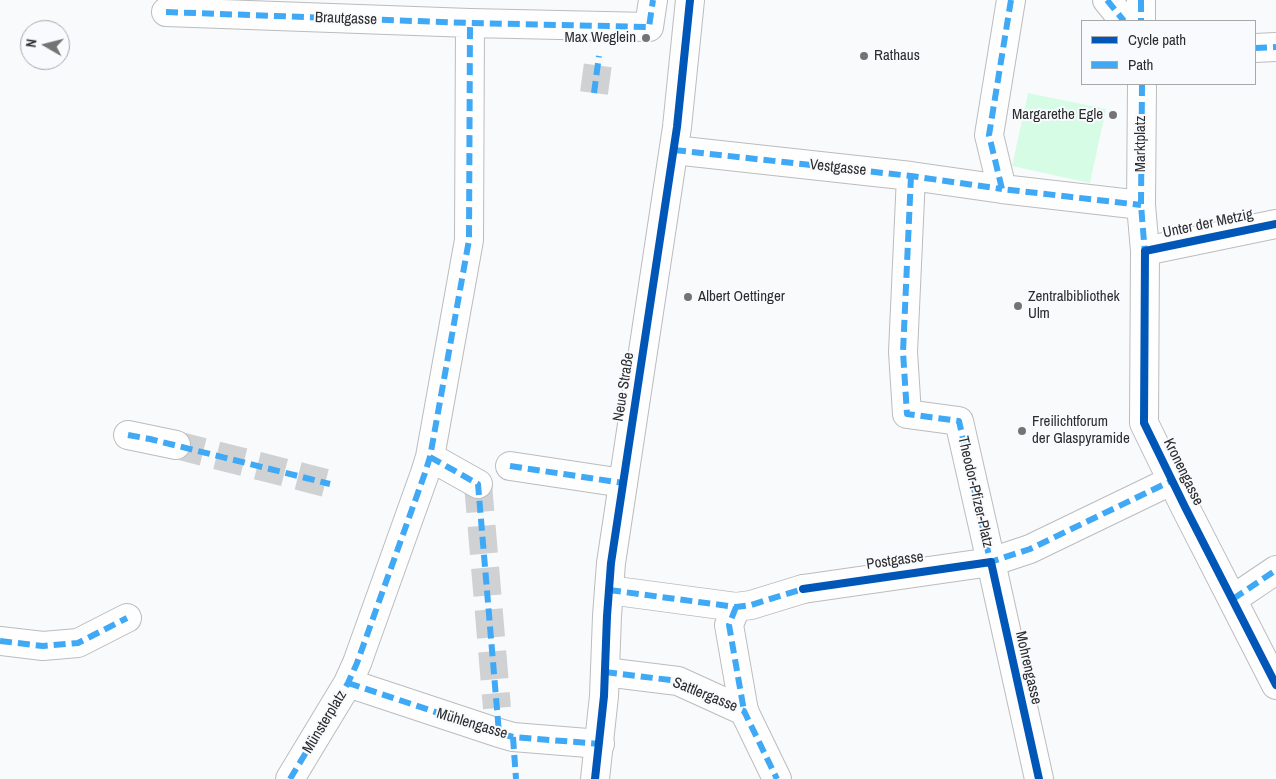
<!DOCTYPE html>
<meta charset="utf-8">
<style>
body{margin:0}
#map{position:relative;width:1276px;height:779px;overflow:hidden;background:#f9fafc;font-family:"Archivo Narrow",sans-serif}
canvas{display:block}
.legend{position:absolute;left:1081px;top:20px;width:175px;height:65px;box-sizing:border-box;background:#f8fafd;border:1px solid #a6a8aa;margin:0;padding:6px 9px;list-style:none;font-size:15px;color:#2c2c2d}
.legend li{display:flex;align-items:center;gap:10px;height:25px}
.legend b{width:25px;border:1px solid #a6a8aa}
.north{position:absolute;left:20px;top:20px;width:50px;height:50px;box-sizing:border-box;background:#f8fafd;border:1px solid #a6a8aa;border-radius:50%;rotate:278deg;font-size:14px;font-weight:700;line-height:20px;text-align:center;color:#2c2c2d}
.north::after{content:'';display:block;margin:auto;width:18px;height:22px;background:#747475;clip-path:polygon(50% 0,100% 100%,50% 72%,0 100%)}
</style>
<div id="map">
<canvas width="1276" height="779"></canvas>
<ul class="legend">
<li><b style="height:6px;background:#0057b8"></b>Cycle path</li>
<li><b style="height:6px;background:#3fa9f5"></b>Path</li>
</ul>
<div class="north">N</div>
</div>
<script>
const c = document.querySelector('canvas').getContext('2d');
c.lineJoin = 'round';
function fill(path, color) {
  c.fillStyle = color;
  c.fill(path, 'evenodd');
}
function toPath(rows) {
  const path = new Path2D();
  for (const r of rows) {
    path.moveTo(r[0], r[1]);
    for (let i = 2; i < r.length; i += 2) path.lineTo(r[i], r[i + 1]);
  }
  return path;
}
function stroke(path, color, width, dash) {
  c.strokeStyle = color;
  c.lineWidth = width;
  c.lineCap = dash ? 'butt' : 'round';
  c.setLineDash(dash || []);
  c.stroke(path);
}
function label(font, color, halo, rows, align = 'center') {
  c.font = font + ' "Archivo Narrow",sans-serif';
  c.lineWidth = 4;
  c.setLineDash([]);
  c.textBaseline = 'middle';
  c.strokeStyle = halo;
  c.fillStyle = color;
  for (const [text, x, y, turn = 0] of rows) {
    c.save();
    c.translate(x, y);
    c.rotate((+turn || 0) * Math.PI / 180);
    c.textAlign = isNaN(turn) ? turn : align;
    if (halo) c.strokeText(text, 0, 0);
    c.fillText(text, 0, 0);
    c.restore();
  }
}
const green = toPath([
 [1028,93,1106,109,1090,183,1012,166]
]);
const pedestrianTunnel = toPath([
 [594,93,599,56],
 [176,445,330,484],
 [478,484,497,708]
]);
const pedestrian = toPath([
 [1011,0,989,135,1002,189,1141,205],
 [1107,0,1124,21],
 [1141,0,1141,21],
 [166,12,470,23,649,27,653,0],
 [1255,48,1276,47],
 [1142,84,1141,205,1145,251],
 [674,150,911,176,1002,189],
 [911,176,903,352,907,414,959,421,991,562,1030,549,1171,481],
 [128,435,176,445],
 [430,457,478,484],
 [510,466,623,483],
 [609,590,736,607,751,605,803,589],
 [736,607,729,625,744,711],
 [0,641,43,646,78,643,127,618],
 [348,683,499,733,513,737,600,744],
 [290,779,348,683,357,663,425,473,430,457,469,240,470,23]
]);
const minor = toPath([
 [1276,224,1145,251,1144,423,1185,507,1276,685],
 [803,589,991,562,1039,779],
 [1233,599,1276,570],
 [605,672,678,681,744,711,777,779]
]);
const tertiary = toPath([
 [595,779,604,696,607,616,611,563,677,127,690,0]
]);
const quiet = toPath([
 [1011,0,989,135,1002,189,1141,205],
 [1107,0,1124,21],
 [1141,0,1141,21],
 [166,12,470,23,649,27,653,0],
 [1255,48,1276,47],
 [1142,84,1141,205,1145,254],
 [594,93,599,56],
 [674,150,911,176,1002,189],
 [911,176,903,352,907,414,959,421,991,565],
 [128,435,150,439,330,484],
 [430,457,478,484,499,733],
 [510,466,623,483],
 [987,563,1030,549,1171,481],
 [609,590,736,607,751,605,806,588],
 [1233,599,1276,570],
 [736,607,729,625,744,711],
 [0,641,43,646,78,643,127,618],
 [605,672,678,681,744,711,777,779],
 [348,683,499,733,513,737,600,744],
 [513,737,516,779],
 [290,779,348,683,357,663,425,473,430,457,469,240,470,23]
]);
const cycleway = toPath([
 [1276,224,1145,251,1144,423,1185,507,1276,685],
 [803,589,991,562,1039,779],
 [595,779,604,696,607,616,611,563,677,127,690,0]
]);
const markers = [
 [646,38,5,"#747475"],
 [864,56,5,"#747475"],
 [1113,115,5,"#747475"],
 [688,297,5,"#747475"],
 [1018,306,5,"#747475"],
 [1022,431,5,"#747475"]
];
const streetNames = [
 ["Brautgasse",346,19,2],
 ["Marktplatz",1141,144,-90],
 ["Vestgasse",838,168,6],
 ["Unter der Metzig",1208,224,-12],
 ["Neue Straße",624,387,-81],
 ["Kronengasse",1183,472,64],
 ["Theodor-Pfizer-Platz",975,492,77],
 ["Postgasse",895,561,-8],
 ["Mohrengasse",1028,668,77],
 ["Sattlergasse",705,695,22],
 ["Münsterplatz",325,722,-59],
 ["Mühlengasse",472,724,17]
];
const poiNames = [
 ["Max Weglein",636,38,"right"],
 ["Rathaus",874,56],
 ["Margarethe Egle",1103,115,"right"],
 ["Albert Oettinger",698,297],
 ["Zentralbibliothek",1028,297],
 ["Ulm",1028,314],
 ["Freilichtforum",1032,422],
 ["der Glaspyramide",1032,439]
];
fill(green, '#d7fce5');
stroke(pedestrianTunnel, '#d0d1d3', 28, [28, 14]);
stroke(pedestrian, '#bbbcbe', 30);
stroke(minor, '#bbbcbe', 30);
stroke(tertiary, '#bbbcbe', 30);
stroke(pedestrian, '#fefeff', 28);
stroke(minor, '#fefeff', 28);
stroke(tertiary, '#fefeff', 28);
stroke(quiet, '#3fa9f5', 6, [12, 6]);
stroke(cycleway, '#0057b8', 8);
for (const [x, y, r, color] of markers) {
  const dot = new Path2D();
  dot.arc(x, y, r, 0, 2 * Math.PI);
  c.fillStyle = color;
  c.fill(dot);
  stroke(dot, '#f8fafd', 2);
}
label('15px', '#2c2c2d', '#f8fafd', streetNames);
label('15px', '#2c2c2d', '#f8fafd', poiNames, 'left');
</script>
